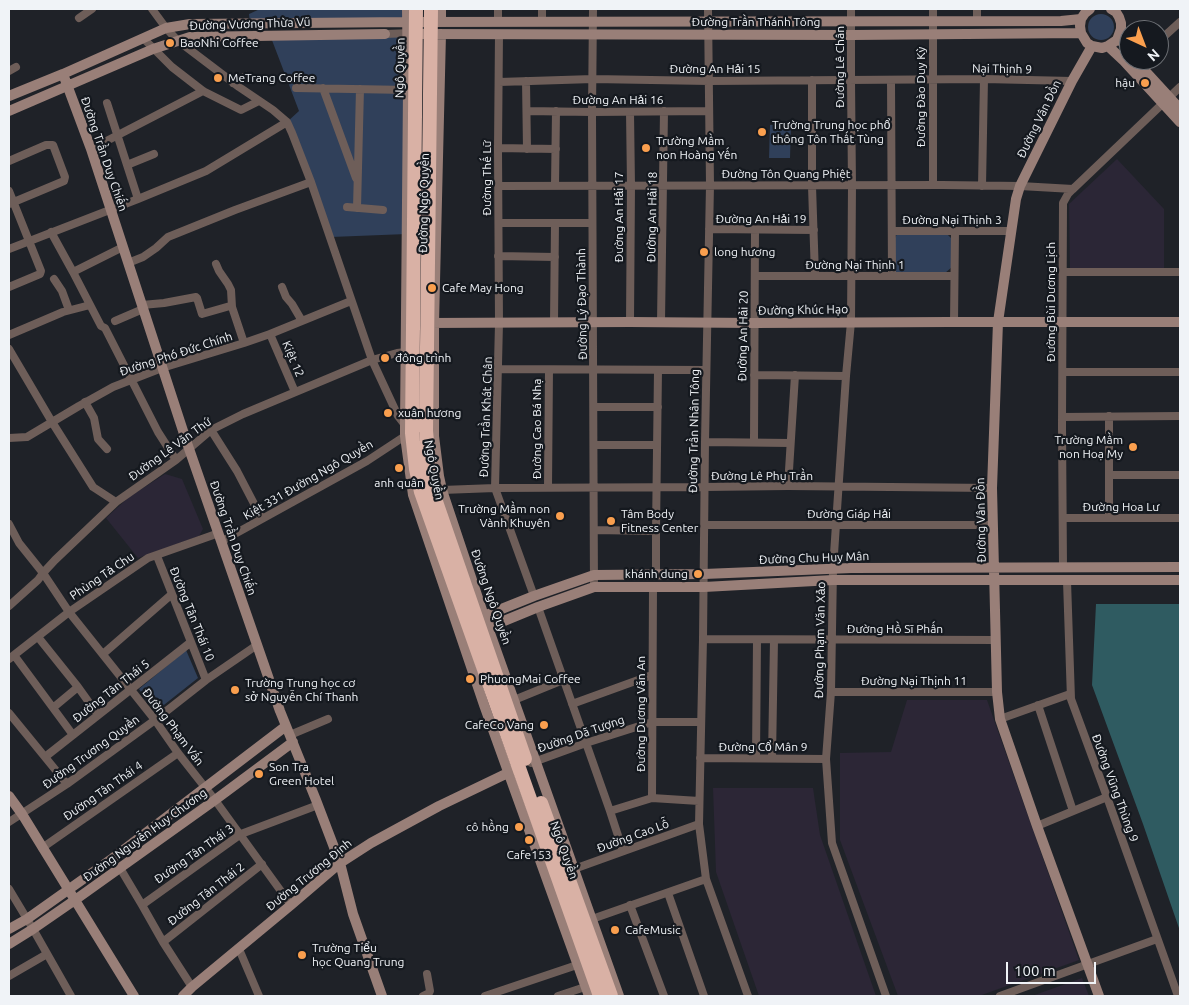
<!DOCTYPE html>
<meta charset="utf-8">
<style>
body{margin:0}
#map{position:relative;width:1189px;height:1005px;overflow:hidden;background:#1f2228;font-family:Ubuntu,sans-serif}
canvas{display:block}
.frame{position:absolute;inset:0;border:10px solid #f0f3f7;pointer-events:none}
.north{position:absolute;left:1119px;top:20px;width:50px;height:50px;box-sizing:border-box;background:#15191f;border:1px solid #6d7075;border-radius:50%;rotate:137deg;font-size:14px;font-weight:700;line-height:20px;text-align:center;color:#f0f3f7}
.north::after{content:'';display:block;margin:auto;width:18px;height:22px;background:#fa9f4e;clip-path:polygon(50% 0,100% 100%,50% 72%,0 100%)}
.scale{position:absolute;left:1006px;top:962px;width:90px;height:22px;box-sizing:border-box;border:2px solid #f0f3f7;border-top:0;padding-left:6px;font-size:15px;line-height:18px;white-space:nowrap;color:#f0f3f7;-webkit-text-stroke:4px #15191f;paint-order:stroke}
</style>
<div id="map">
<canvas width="1189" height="1005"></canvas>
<div class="frame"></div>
<div class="north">N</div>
<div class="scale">100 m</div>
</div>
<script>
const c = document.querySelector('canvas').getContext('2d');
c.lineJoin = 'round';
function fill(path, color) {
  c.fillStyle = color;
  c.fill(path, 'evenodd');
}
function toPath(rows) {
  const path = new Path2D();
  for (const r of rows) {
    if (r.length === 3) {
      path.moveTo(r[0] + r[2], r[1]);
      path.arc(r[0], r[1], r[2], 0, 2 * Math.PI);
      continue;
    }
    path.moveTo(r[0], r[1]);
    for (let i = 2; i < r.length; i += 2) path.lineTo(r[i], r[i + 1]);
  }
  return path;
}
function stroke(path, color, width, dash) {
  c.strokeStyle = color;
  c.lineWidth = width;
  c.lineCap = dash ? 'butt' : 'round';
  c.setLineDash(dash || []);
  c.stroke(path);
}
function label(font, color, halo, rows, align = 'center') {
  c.font = font + ' Ubuntu,sans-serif';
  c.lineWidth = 4.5;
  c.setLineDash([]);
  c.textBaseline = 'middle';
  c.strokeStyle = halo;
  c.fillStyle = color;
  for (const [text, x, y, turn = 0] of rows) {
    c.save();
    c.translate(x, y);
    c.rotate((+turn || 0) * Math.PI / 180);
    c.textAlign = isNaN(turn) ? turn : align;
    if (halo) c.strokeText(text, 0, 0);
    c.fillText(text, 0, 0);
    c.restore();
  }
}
const commercial = toPath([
 [1117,159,1164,209,1164,269,1070,269,1069,204],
 [165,474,182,479,203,529,199,536,138,558,106,518,129,497]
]);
const industrial = toPath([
 [907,700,987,700,1079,960,979,996,898,996,840,840,840,753,891,752],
 [713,788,813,788,820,835,876,996,759,996,716,872],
 [1082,978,1089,996,1032,996]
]);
const green = toPath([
 [260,9,407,9,407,22,250,24,249,14],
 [1101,27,13],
 [407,33,407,234,331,237,287,122,299,111,270,35],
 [770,125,791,125,790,158,769,158],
 [946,233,953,240,952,267,945,273,895,272,895,238,897,234],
 [186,650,198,678,155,712,139,689]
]);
const water = toPath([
 [1096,604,1180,604,1180,931,1143,824,1092,685]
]);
const street = toPath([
 [152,9,166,28,177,40,239,87,273,110,287,122,292,133,311,182,372,360,398,416,405,425],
 [593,9,592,112,594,587],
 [708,9,710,185,705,442,703,639,699,824,706,879,748,996],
 [851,9,851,80,852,186,851,322,846,376,833,569,831,692,826,759,832,843,886,996],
 [977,9,977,21],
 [79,18,92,9],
 [542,21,542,9],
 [498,22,498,9],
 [385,34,411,33],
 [499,34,498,148,499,323,495,488,534,596],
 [143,38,172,67,203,91,241,110,259,101],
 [1159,41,1180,22],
 [9,71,16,67],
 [812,80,812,186,815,276],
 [891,80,892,276],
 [526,81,527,149],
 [499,82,593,79,709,81,984,79,1072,81],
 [233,83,246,76],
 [296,88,408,90],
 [323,88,356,178],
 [107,103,138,199],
 [527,111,592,112,709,111],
 [498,148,556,149],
 [91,149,203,91],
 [9,161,46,145,53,145,65,177,64,181,9,204],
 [127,165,154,154],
 [933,185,933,9],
 [499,186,942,185,1020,186,1073,189],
 [555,186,556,111],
 [982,186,984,79],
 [9,191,41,271,40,274,9,287],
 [347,207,383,210],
 [357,208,360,89],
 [499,223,592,223],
 [709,229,814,230],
 [892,231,1011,231],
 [51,232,73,272,101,326,105,328,158,432,176,460],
 [9,249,138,199,206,171,287,122],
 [498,256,555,257],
 [128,263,143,257,156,248,168,237,235,210,311,182],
 [216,264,219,271,228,284,231,290,232,307],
 [73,272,123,247],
 [1063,272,1180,272],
 [755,276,954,276],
 [54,279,62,291,69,310],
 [282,287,286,297,292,304,302,321],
 [142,305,164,303,196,297,197,298,202,314,230,306,232,307,244,343],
 [115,321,143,309],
 [554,322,555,223],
 [630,322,631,186,630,112],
 [661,322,664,111],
 [954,322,955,231],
 [270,334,295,392],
 [9,335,63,312,90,305],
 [9,349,52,422,93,487,116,502],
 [498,369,706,370],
 [1063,372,1180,372],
 [754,375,846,376],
 [85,402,94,418,98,439,107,449],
 [594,407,658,407],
 [1062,417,1180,416],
 [211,430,237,471,262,519],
 [9,438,27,437,79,406,113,387,162,368,244,343,270,334,351,301],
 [705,442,790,443],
 [754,442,755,230],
 [594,445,657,445],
 [1109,475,1180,475],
 [788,486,795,375],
 [548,487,549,370],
 [442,490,495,488,705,487,788,486,992,488],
 [1063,518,1180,518],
 [1109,518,1109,416],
 [9,524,19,543,43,573,69,612,155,720,178,753,215,800,291,905],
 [705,525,993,525],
 [594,530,656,531],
 [222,541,367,461,405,436],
 [157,556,206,680],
 [1063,567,1062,426,1063,203,1068,194,1073,189,1180,87],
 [656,574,656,531,658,370],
 [1067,581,1071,699,1107,797,1178,996],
 [9,606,38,580,43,573,55,560,116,502,176,460,211,430,243,414,372,360,397,353,406,352],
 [538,607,610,811,623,851],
 [38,637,78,687,98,715],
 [703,639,996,640],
 [103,654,172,594],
 [14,655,73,735],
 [9,659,69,612,148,558,219,533],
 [831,692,997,692],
 [514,700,563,680],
 [572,704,652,675],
 [1038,705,1073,811],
 [54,707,78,687],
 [9,713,67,784],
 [1000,719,1070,694],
 [290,735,328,719],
 [45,757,191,642],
 [700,758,826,759],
 [756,758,757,640],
 [772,758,774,640],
 [531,763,586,743,652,722,701,722],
 [652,798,653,587],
 [610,811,652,798,699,801],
 [9,822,67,784,155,720,206,680,257,645],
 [1037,826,1107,797],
 [42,848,178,753],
 [120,868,142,905,163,942,192,987],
 [574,869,699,824],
 [9,889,33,929,71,996],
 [668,893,704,996],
 [142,905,241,834,318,805],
 [630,905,664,996],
 [592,919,706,879],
 [163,942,262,864],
 [239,949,259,996],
 [9,976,47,954],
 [423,996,429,993,430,991,427,974],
 [485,996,577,965],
 [558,996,585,987],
 [1000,996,1157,939]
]);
const secondary = toPath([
 [407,9,408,90,405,425,405,436,413,495,484,705,589,996],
 [1090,9,1085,13,1081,19,1080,26,1081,33,1087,43,1092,46,1102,48,1108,46,1117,40,1121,29,1121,23,1119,17,1116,12,1111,9],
 [416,22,1061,21,1081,19],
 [441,22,441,9],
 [415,34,852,35,1081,33],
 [441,34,434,323,434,436,439,476,442,490,484,616,619,996],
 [1120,35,1122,42,1129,52],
 [1092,46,1072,81,1020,186,1016,199,998,322,992,488,997,692,1000,719,1037,826,1099,996],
 [1108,46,1124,61,1180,122],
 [1135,60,1180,109],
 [63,74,91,149,186,440,280,711,316,800,340,863,353,914,382,996],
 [9,96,63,74,166,28,190,24,407,22],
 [9,111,153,49,190,37,385,34],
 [428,323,630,322,755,323,949,322,1180,322],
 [479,618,534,596,594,575,704,574,851,568,1180,567],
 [482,630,538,607,594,587,704,587,833,580,1180,580],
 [9,796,22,814,134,996],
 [9,929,27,919,113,858,286,726],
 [9,944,33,929,75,900,215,800,293,742],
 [183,996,192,987,291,905,340,863,371,843,439,806,514,770]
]);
const highway = toPath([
 [416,9,412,433,416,469,421,492,600,996],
 [431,9,426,431,432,490,525,759],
 [541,803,611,996]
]);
const markers = [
 [170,43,5,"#fa9f4e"],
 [218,78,5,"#fa9f4e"],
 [1145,83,5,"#fa9f4e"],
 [762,132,5,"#fa9f4e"],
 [646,148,5,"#fa9f4e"],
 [704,252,5,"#fa9f4e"],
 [432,288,5,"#fa9f4e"],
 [385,358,5,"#fa9f4e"],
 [388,413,5,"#fa9f4e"],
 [1133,447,5,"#fa9f4e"],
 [399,468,5,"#fa9f4e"],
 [560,516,5,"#fa9f4e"],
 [611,521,5,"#fa9f4e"],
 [698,574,5,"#fa9f4e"],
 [470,679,5,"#fa9f4e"],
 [235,690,5,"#fa9f4e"],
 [544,725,5,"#fa9f4e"],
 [259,774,5,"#fa9f4e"],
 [519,827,5,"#fa9f4e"],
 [529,840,5,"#fa9f4e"],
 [615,930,5,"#fa9f4e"],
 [302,955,5,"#fa9f4e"]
];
const streetNames = [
 ["Đường Trần Thánh Tông",756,22],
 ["Đường Vương Thừa Vũ",250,24,-2],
 ["Đường Lê Chân",840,67,-90],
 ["Ngô Quyền",400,68,-89],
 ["Đường An Hải 15",715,69],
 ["Nại Thịnh 9",1002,69,1],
 ["Đường Đào Duy Kỳ",921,97,-90],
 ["Đường An Hải 16",618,100],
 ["Đường Vân Đồn",1039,119,-64],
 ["Đường Trần Duy Chiến",104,154,71],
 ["Đường Tôn Quang Phiệt",786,174],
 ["Đường Thế Lữ",487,178,-90],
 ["Đường Ngô Quyền",424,203,-89],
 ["Đường An Hải 17",619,217,-90],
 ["Đường An Hải 18",652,217,-89],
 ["Đường An Hải 19",761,219],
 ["Đường Nại Thịnh 3",952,220],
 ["Đường Nại Thịnh 1",855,265],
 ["Đường Bùi Dương Lịch",1051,302,-90],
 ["Đường Lý Đạo Thành",582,304,-91],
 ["Đường Khúc Hạo",803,310,-1],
 ["Đường An Hải 20",743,336,-89],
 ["Đường Phó Đức Chính",176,354,-18],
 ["Kiệt 12",293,359,67],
 ["Đường Trần Khát Chân",486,417,-88],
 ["Đường Cao Bá Nhạ",537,429,-90],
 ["Đường Trần Nhân Tông",694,431,-89],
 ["Đường Lê Văn Thứ",170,449,-36],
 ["Ngô Quyền",434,470,79],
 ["Đường Lê Phụ Trần",762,476],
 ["Kiệt 331 Đường Ngô Quyền",308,480,-30],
 ["Đường Hoa Lư",1121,507],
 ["Đường Giáp Hải",849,514],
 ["Đường Vân Đồn",981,520,-91],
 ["Đường Trần Duy Chiến",233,538,71],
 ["Đường Chu Huy Mân",814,558,-2],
 ["Phùng Tả Chu",102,576,-34],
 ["Đường Ngô Quyền",491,597,71],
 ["Đường Tân Thái 10",192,614,68],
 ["Đường Hồ Sĩ Phấn",895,629],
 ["Đường Phạm Văn Xảo",820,640,-89],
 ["Đường Nại Thịnh 11",914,681],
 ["Đường Tân Thái 5",111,691,-38],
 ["Đường Dương Văn An",641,714,-90],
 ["Đường Phạm Vấn",173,727,53],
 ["Đường Dã Tượng",581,734,-19],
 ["Đường Cổ Mân 9",763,747],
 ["Đường Trương Quyền",91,752,-36],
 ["Đường Vũng Thùng 9",1115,788,70],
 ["Đường Tân Thái 4",103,791,-35],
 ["Đường Nguyễn Huy Chương",145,835,-36],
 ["Đường Cao Lỗ",633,836,-20],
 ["Ngô Quyền",564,850,70],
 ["Đường Tân Thái 3",194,854,-35],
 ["Đường Trương Định",309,875,-39],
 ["Đường Tân Thái 2",206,894,-38]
];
const poiNames = [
 ["BaoNhi Coffee",180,43],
 ["MeTrang Coffee",228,78],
 ["hậu",1135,83,"right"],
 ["Trường Trung học phổ",772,125],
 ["thông Tôn Thất Tùng",772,139],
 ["Trường Mầm",656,141],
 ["non Hoàng Yến",656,155],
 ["long hương",714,252],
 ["Cafe May Hong",442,288],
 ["đông trình",395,358],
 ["xuân hương",398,413],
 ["Trường Mầm",1123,440,"right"],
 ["non Hoạ My",1123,454,"right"],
 ["anh quân",399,483,"center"],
 ["Trường Mầm non",550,509,"right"],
 ["Vành Khuyên",550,523,"right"],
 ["Tâm Body",621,514],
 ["Fitness Center",621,528],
 ["khánh dung",688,574,"right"],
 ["PhuongMai Coffee",480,679],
 ["Trường Trung học cơ",245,683],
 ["sở Nguyễn Chí Thanh",245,697],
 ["CafeCo Vang",534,725,"right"],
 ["Son Tra",269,767],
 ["Green Hotel",269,781],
 ["cô hồng",509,827,"right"],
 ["Cafe153",529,855,"center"],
 ["CafeMusic",625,930],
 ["Trường Tiểu",312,948],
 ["học Quang Trung",312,962]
];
fill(commercial, '#2b2636');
fill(industrial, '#2c2636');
fill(green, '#30405a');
fill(water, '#2f5b61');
stroke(street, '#6e5e59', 8);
stroke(secondary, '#997f78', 10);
stroke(highway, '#d9b1a5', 14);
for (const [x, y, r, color] of markers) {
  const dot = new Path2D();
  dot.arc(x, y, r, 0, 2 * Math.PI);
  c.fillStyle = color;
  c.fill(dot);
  stroke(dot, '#15191f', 2);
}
label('12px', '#f0f3f7', '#15191f', streetNames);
label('12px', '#f0f3f7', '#15191f', poiNames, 'left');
</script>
